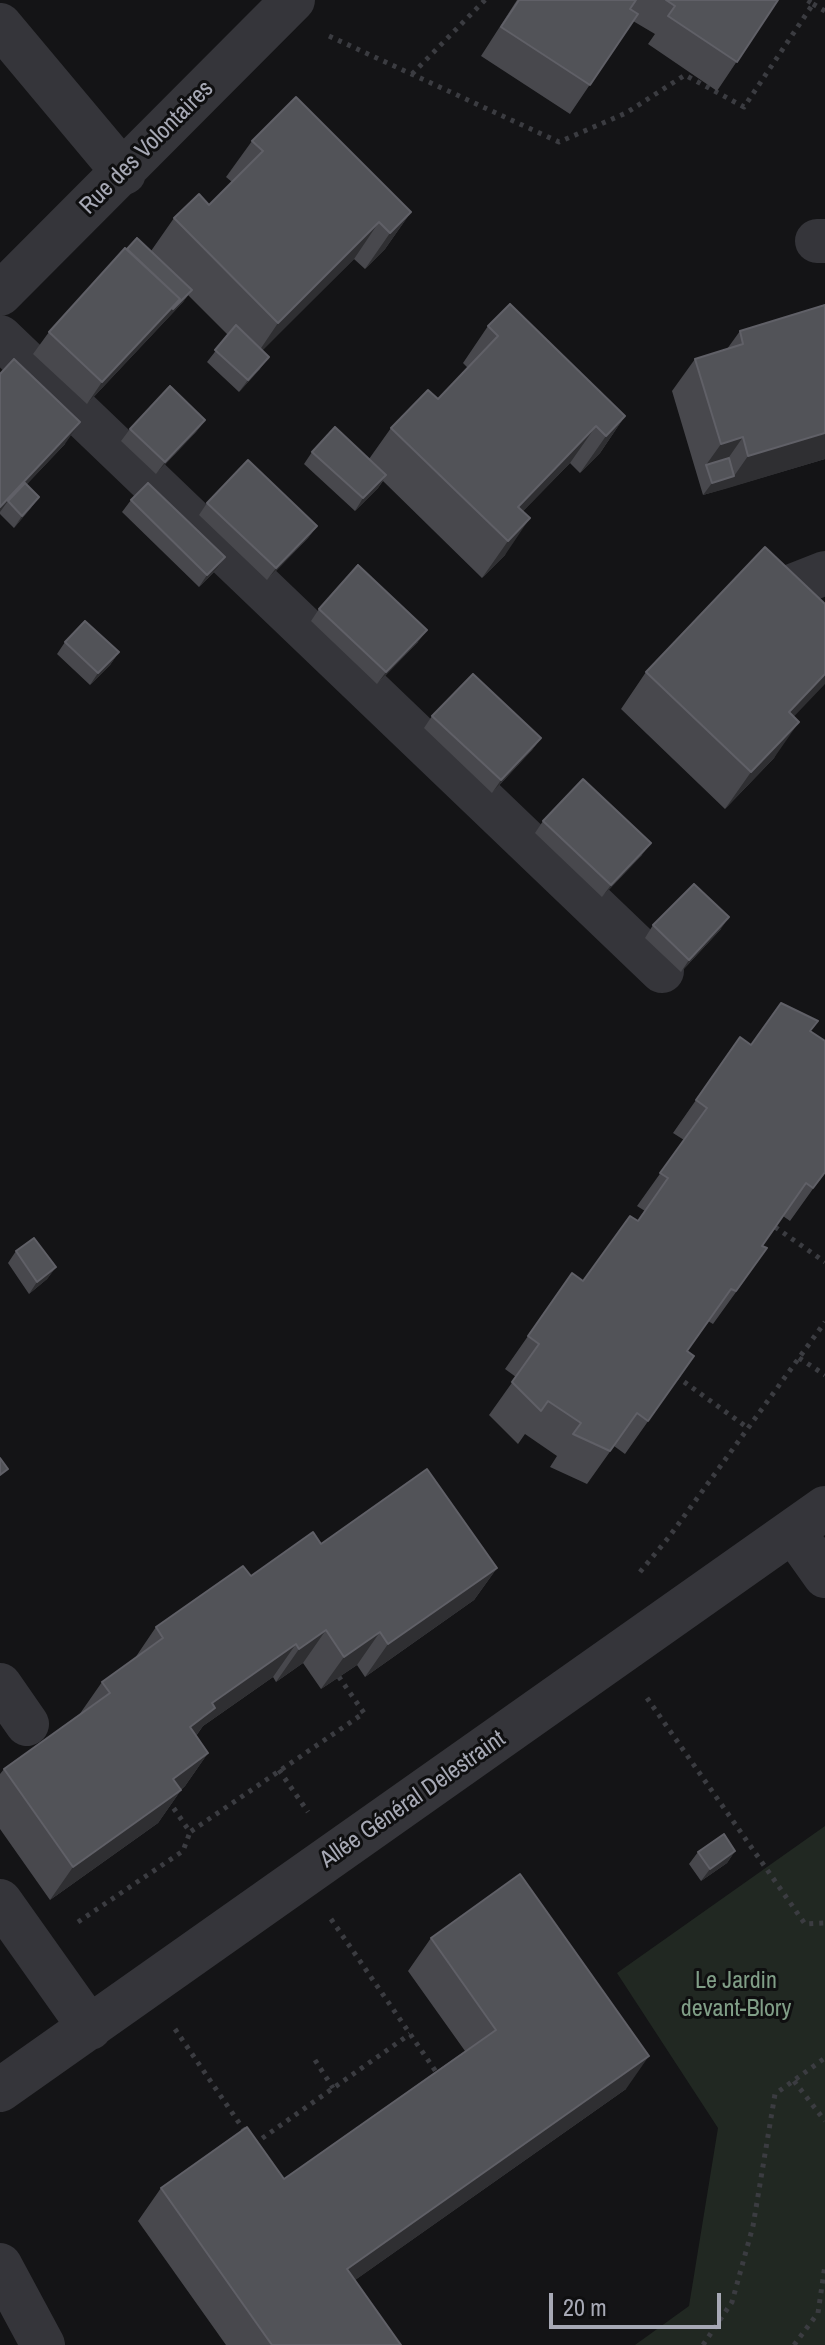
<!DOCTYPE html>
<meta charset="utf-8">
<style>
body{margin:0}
#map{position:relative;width:825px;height:2345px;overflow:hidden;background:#141416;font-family:"Archivo Narrow",sans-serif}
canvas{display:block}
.scale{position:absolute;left:549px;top:2293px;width:172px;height:36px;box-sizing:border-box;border:4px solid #a7a9b5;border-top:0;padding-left:10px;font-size:24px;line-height:28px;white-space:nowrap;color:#a7a9b5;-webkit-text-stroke:6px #0f0f10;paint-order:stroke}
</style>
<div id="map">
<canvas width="825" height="2345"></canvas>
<div class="scale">20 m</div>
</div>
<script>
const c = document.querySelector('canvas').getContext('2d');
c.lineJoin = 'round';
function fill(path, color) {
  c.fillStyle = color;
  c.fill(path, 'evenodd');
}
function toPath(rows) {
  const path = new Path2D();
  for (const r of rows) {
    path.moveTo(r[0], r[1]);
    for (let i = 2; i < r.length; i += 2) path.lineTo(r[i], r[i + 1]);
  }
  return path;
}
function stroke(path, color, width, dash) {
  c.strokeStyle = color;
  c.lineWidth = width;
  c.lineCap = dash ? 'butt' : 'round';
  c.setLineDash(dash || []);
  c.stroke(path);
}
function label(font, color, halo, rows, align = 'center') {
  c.font = font + ' "Archivo Narrow",sans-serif';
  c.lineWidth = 6;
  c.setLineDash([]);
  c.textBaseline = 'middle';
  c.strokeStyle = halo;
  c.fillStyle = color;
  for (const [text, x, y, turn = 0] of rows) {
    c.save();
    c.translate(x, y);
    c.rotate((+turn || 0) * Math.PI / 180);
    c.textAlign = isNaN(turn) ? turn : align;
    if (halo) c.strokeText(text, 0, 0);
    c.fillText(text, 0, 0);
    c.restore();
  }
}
const green = toPath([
 [825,1826,825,2345,635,2345,689,2306,718,2128,617,1973]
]);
const path = toPath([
 [813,4,825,11],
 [329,36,559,142,626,113,685,75,744,107,813,4,807,0],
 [412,74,485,0],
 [775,1227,825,1262],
 [799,1358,825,1375],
 [676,1376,748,1428],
 [640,1572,669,1537,825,1322],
 [647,1698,805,1924,825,1923],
 [279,1770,308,1812],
 [168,1800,190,1832,364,1713,339,1677],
 [331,1919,439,2076],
 [78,1922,183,1851,190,1832],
 [175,2029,246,2133],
 [315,2060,333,2088],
 [794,2081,825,2121],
 [254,2144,410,2034],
 [703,2345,732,2302,753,2226,775,2094,825,2058],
 [794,2345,818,2313,825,2265]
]);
const minor = toPath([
 [0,25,124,173],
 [817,241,825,241],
 [0,294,293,0],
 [0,337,662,971],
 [777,603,792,586,825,573],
 [793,1531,825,1576],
 [0,1685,27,1724],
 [0,1901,90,2028],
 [0,2090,825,1508],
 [0,2265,43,2345]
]);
const wall = toPath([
 [517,0,778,0,717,91,648,44,655,34,633,21,570,114,481,56],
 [252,141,411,212,385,249,365,269,354,259,262,350,260,369,239,392,207,362,228,335,188,295,183,302,87,404,33,354,49,332,127,249,151,251,174,218,209,205,232,182,226,177],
 [488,326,625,416,600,453,580,473,570,463,523,511,505,555,482,578,383,481,378,488,355,511,304,464,312,452,369,459,391,428,438,399,468,368,463,363],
 [740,331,825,459,703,495,672,391,695,359,727,349],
 [0,374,65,444,26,485,39,497,30,509,14,528,0,514],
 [205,420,196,432,156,474,121,441,130,429],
 [131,500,225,557,217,569,199,587,122,512],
 [207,503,317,526,308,538,267,580,199,515],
 [319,609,418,642,377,684,311,621],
 [65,642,119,652,110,665,90,685,57,654],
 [646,672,794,717,774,758,725,809,621,709],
 [432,716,541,738,532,750,492,793,424,728],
 [543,821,642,855,602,897,535,833],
 [653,925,721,929,681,972,645,938],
 [810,1031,825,1172,790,1221,783,1216,762,1246,744,1281,713,1324,708,1321,687,1351,694,1356,625,1454,614,1446,587,1484,550,1467,557,1456,525,1434,518,1444,489,1415,516,1377,505,1369,572,1273,583,1281,638,1221,645,1211,637,1206,684,1140,673,1133,740,1037,751,1045],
 [16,1251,56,1267,47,1279,29,1294,8,1263],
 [321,1544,497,1568,474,1600,365,1677,357,1665,321,1689,303,1663,276,1682,273,1677,203,1726,196,1736,208,1753,185,1786,181,1790,158,1823,50,1900,0,1829,0,1774,4,1769,79,1715,102,1682,135,1658,156,1627,251,1576],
 [735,1851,727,1863,701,1881,689,1864,698,1852],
 [431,1938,626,2089,355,2280,401,2345,226,2345,138,2221,161,2188,284,2179,465,2051,408,1971]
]);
const shadedWall = toPath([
 [411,212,385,249,365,269,390,233],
 [379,222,354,259,253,360,278,323],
 [192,290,183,302,87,404,102,382,180,299],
 [269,357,260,369,239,392,248,380],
 [625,416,600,453,580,473,606,436],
 [205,420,196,432,156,474,165,462],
 [80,422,65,444,9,503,8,501,0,512,0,507],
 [596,426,570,463,501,534,518,507],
 [825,433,825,459,725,489,748,456],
 [743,437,720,470,706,465,721,444],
 [386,475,378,488,355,511,363,498],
 [734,476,725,489,703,495,712,483],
 [39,497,30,509,14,528,22,516],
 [530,518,505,555,482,578,508,541],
 [317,526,308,538,267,580,276,568],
 [225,557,217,569,199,587,207,575],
 [427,630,418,642,377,684,386,672],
 [119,652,110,665,90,685,98,673],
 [825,674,825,684,763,749,789,712],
 [799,722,774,758,725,809,751,772],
 [541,738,532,750,492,793,501,780],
 [651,843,642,855,602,897,611,885],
 [729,917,721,929,681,972,689,960],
 [56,1267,47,1279,29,1294,37,1282],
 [497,1568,474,1600,365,1677,388,1644],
 [326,1630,303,1663,276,1682,299,1649],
 [380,1632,357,1665,321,1689,344,1657],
 [296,1644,273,1677,203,1726,192,1741,190,1727,212,1703],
 [208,1753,185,1786,150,1811,173,1779],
 [181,1790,158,1823,50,1900,73,1867],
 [735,1851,727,1863,701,1881,710,1869],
 [649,2056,626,2089,324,2302,347,2269]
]);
const building = toPath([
 [519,0,636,0,630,9,638,14,590,85,501,27,519,0],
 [666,0,778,0,737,62,668,16,675,6,666,0],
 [296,97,411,212,390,233,379,222,278,323,174,218,199,194,209,205,263,151,252,141,296,97],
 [137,238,192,290,173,309,180,299,127,249,137,238],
 [125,248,180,299,102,382,49,332,125,248],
 [510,304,625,416,606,436,596,426,518,507,530,518,508,541,391,428,428,390,438,399,498,336,488,326,510,304],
 [825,305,825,433,748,456,743,437,721,444,695,359,743,344,740,331,825,305],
 [236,325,269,357,248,380,215,350,236,325],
 [14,359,80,422,0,507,0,374,14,359],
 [170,386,205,420,165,462,130,429,170,386],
 [335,427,386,475,363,498,312,452,335,427],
 [729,458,734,476,712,483,706,465,729,458],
 [248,460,317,526,276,568,207,503,248,460],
 [25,483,39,497,22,516,8,501,25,483],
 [148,483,225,557,207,575,131,500,148,483],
 [765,547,825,604,825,674,789,712,799,722,751,772,646,672,765,547],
 [358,565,427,630,386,672,319,609,358,565],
 [85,621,119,652,98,673,65,642,85,621],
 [473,674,541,738,501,780,432,716,473,674],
 [583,779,651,843,611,885,543,821,583,779],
 [694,884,729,917,689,960,653,925,694,884],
 [781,1003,818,1021,810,1031,825,1041,825,1172,813,1188,806,1183,762,1246,767,1248,736,1291,731,1289,687,1351,694,1356,648,1421,637,1413,610,1451,573,1434,581,1423,548,1401,541,1411,512,1382,539,1344,528,1336,572,1273,583,1281,630,1216,638,1221,668,1178,660,1173,707,1108,696,1100,740,1037,751,1045,781,1003],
 [34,1238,56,1267,37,1282,16,1251,34,1238],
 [0,1458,8,1469,0,1475,0,1458],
 [427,1469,497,1568,388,1644,380,1632,344,1657,326,1630,299,1649,296,1644,212,1703,215,1708,190,1727,208,1753,173,1779,181,1790,73,1867,4,1769,110,1693,102,1682,163,1638,156,1627,243,1566,251,1576,313,1532,321,1544,427,1469],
 [724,1834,735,1851,710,1869,698,1852,724,1834],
 [520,1874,649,2056,347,2269,401,2345,272,2345,161,2188,247,2127,284,2179,496,2030,431,1938,520,1874]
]);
const streetNames = [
 ["Rue des Volontaires",147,148,-45],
 ["Allée Général Delestraint",413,1800,-35]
];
const parkNames = [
 ["Le Jardin",736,1982],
 ["devant-Blory",736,2010]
];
fill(green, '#212822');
stroke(path, '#3b3c41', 5, [4, 6]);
stroke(minor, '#35353a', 44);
fill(wall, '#48484d');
fill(shadedWall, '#2f2f32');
fill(building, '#525358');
stroke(building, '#606067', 2);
label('24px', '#a7a9b5', '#0f0f10', streetNames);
label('24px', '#809e87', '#0f0f10', parkNames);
</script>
